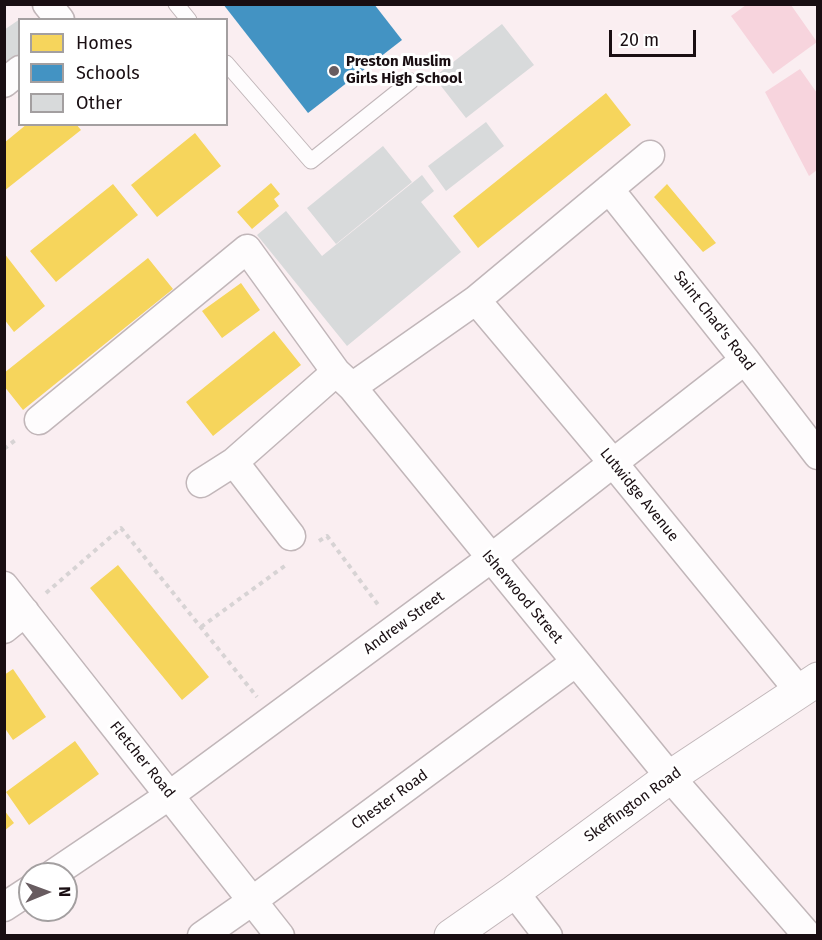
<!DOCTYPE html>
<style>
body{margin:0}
#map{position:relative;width:822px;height:940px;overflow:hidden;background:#faeef1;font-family:"Fira Sans",sans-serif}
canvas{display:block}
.frame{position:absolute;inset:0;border:6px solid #190e12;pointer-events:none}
.legend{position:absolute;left:18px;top:18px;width:210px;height:108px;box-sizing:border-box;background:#fff;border:2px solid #a39fa0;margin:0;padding:8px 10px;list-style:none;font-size:18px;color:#190e12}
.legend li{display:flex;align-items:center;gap:12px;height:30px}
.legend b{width:30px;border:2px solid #a39fa0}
.north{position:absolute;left:18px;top:862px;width:60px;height:60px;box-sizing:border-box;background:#fff;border:2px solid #a39fa0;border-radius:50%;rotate:89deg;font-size:16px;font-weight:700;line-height:24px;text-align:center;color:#190e12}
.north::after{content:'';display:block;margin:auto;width:21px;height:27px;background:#685c60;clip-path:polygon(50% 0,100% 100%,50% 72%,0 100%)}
.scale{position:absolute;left:609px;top:30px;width:87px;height:27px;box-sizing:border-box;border:3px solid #190e12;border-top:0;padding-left:8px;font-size:18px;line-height:21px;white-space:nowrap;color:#190e12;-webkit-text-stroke:4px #fff;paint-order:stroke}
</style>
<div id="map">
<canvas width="822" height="940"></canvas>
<div class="frame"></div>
<ul class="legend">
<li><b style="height:16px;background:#f6d55c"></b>Homes</li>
<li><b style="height:16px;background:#4393c3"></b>Schools</li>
<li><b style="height:16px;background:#d8dadb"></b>Other</li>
</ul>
<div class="north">N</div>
<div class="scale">20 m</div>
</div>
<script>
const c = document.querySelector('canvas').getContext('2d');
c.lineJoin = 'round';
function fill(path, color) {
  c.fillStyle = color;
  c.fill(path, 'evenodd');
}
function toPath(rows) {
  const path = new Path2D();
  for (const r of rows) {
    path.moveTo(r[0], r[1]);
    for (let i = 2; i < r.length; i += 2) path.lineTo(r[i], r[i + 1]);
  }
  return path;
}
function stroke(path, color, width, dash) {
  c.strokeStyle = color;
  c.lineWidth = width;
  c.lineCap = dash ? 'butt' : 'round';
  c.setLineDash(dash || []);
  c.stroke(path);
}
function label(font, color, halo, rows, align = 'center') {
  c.font = font + ' "Fira Sans",sans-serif';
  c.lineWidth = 6;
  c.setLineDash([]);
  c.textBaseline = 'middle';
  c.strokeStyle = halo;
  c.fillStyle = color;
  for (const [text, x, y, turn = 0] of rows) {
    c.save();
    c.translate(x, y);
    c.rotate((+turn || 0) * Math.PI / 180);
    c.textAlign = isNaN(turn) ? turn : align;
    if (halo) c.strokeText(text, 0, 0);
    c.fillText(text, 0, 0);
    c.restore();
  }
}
const green = toPath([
 [746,5,791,5,817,42,773,74,731,16],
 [800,69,817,93,817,170,809,176,765,92]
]);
const homes = toPath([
 [606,93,631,125,478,248,453,216],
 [27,124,76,124,81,130,4,191,4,143],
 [195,133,221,166,157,217,131,185],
 [271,183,280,194,274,199,279,206,252,229,237,212],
 [113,184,138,215,56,282,30,251],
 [667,184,716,243,703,252,654,197],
 [4,253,45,306,14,332,4,319],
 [148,258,173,289,23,410,4,386,4,373],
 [241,283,260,310,222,338,202,311],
 [274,331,301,365,213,436,186,402],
 [118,565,209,677,182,700,90,588],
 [13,669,46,717,13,740,4,727,4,675],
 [75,741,99,774,29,825,6,792],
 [4,810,14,823,4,831]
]);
const schools = toPath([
 [223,4,374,4,402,40,308,113]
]);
const building = toPath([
 [20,19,20,57,4,68,4,30],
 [502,24,534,65,466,118,434,77],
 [486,122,504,146,446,191,428,166],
 [383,146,412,182,336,244,307,208],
 [422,175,434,191,421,202,461,252,347,346,257,235,286,211,322,256]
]);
const path = toPath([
 [4,449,18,438],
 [319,541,327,536,379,606],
 [46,593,121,528,257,697],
 [201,627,286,565]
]);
const service = toPath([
 [176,4,189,20],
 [226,63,311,161,411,81]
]);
const minor = toPath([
 [47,4,60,20],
 [4,83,20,70],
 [609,189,745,360,818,455],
 [476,300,614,464,800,692],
 [352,387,476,300,650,155],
 [39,420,247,249,336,372,352,387,670,777,808,936],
 [201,483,234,462],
 [291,536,234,462,336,372],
 [4,586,280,936],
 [4,629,25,612],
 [53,874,170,795,490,559,745,360],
 [514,892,548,936],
 [4,907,30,890],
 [202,936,252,901,576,662]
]);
const tertiary = toPath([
 [451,936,514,892,670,777,818,679]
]);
const markers = [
 [334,71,6,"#685c60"]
];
const poiNames = [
 ["Preston Muslim",346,62],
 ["Girls High School",346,79]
];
const streetNames = [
 ["Saint Chad's Road",714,321,52],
 ["Lutwidge Avenue",639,495,51],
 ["Isherwood Street",522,597,50],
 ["Andrew Street",404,623,-36],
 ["Fletcher Road",142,760,51],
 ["Chester Road",390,800,-36],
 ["Skeffington Road",633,805,-36]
];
fill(green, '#f7d4dd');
fill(homes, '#f6d55c');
fill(schools, '#4393c3');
fill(building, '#d8dadb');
stroke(service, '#c1b6b9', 17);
stroke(minor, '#c1b6b9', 31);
stroke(tertiary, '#c1b6b9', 35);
stroke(path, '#d7d3d4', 4, [4.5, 4.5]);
stroke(service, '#fefcfd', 15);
stroke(minor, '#fefcfd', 28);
stroke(tertiary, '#fefcfd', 33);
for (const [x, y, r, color] of markers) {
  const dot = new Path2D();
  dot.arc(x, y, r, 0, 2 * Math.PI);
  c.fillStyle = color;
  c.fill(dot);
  stroke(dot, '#fff', 2);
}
label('bold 15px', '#190e12', '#fff', poiNames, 'left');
label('15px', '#190e12', '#fff', streetNames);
</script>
